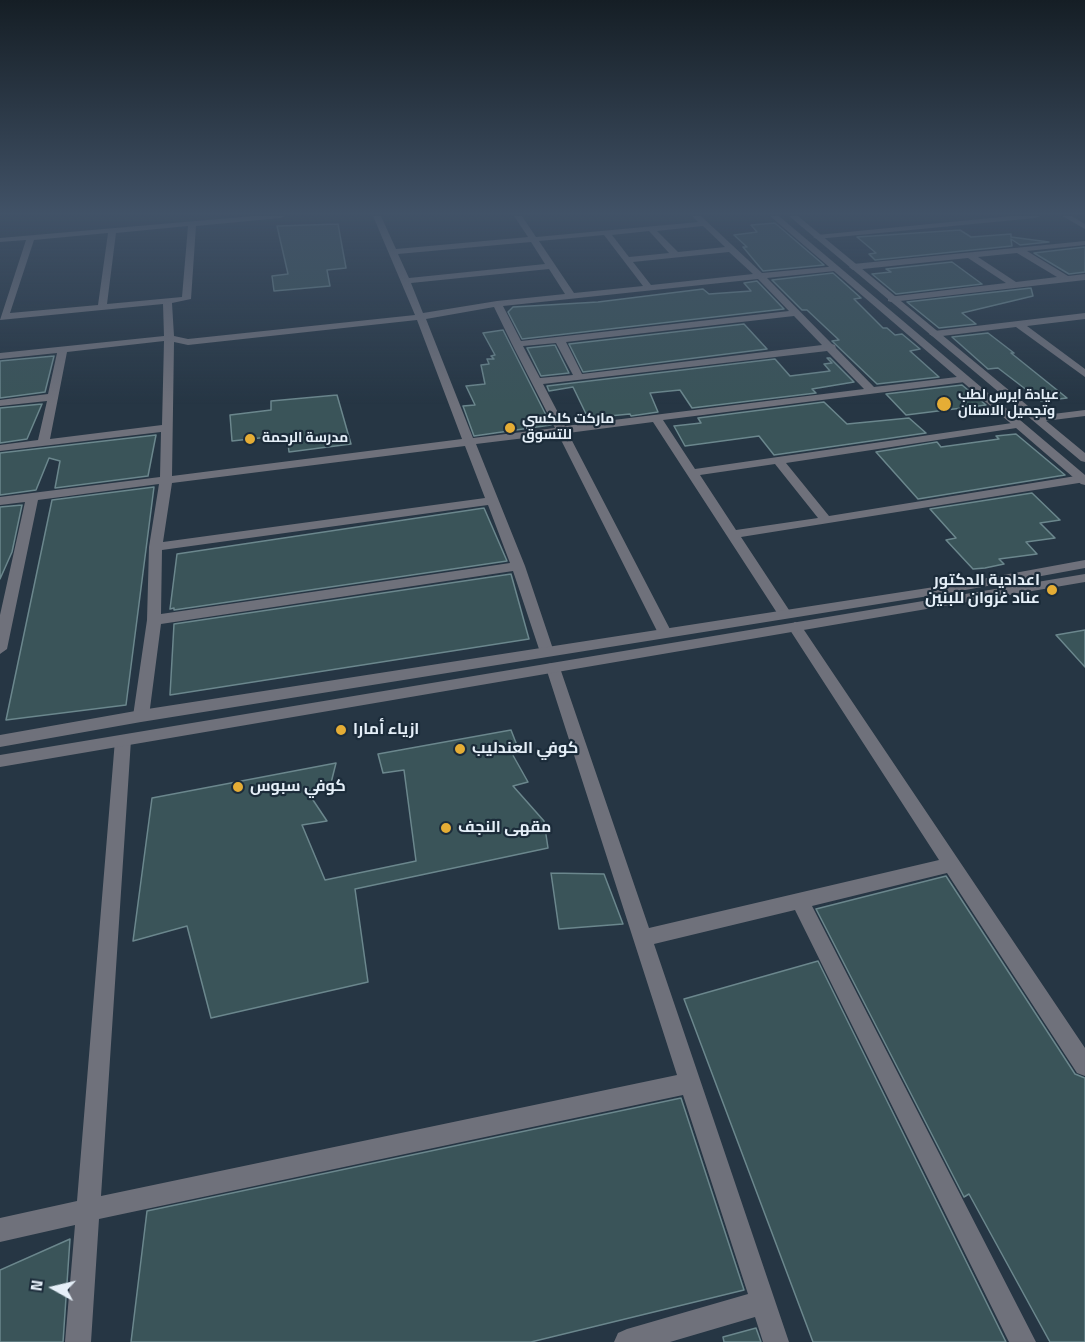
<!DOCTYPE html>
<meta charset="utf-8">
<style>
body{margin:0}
#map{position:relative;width:1085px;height:1342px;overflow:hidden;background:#263644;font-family:"Titillium Web",sans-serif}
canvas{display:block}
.north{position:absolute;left:24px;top:1258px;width:60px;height:60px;-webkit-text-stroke:4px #1c2c3a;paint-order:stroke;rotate:278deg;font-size:16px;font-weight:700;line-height:24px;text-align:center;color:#e5eff8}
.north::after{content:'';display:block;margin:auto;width:21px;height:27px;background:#e5eff8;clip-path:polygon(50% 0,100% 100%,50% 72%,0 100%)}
</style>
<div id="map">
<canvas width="1085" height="1342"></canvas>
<div class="north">N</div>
</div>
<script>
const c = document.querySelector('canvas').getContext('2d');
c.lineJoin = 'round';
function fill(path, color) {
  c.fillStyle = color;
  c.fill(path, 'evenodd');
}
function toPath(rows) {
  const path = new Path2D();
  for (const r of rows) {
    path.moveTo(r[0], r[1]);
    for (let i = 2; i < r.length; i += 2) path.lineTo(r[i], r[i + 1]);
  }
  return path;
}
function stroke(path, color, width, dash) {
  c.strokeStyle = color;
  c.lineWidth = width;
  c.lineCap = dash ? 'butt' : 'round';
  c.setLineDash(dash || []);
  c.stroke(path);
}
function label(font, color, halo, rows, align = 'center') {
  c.font = font + ' "Titillium Web",Cairo,sans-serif';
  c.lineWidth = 4.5;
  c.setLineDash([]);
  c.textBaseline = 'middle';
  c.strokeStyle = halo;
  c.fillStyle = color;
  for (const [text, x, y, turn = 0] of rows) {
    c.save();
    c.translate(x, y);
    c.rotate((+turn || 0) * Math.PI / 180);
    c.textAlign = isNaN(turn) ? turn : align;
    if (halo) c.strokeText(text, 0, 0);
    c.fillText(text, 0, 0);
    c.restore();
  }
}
const building = toPath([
 [775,223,824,265,763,271,743,247,747,247,734,235,757,232,751,225,775,223],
 [338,224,346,268,327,270,330,286,274,291,272,276,288,274,277,226,338,224],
 [960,230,971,237,1011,234,1011,237,1049,242,1020,245,1011,239,1012,246,875,260,869,254,876,253,857,237,960,230],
 [1085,247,1085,272,1069,274,1034,253,1085,247],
 [952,262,982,284,896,294,872,274,891,272,886,269,952,262],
 [833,273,861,298,854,299,883,328,887,328,895,335,902,334,920,349,910,351,939,377,877,384,832,341,839,340,807,310,802,310,772,280,833,273],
 [757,281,784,309,522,339,508,312,513,307,598,302,703,289,709,294,751,291,744,283,757,281],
 [1031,288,1033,296,962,313,976,324,939,328,907,302,1031,288],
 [744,324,767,349,583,372,569,344,744,324],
 [503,330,551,425,474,436,463,406,475,405,466,386,485,384,481,365,489,364,487,359,494,359,491,356,495,355,483,333,503,330],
 [988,333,1014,353,1011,353,1067,398,1041,401,998,368,988,369,952,337,988,333],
 [555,345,569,373,541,376,527,348,555,345],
 [54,356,45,392,0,398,0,361,54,356],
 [827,358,830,358,854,382,812,389,816,393,692,408,680,390,650,393,658,412,631,416,630,414,588,418,573,387,549,391,547,386,775,359,790,376,830,371,824,364,832,363,827,358],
 [962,385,986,405,906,415,886,394,962,385],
 [337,395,351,444,289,452,287,435,232,441,230,415,271,410,271,401,337,395],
 [824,402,847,424,909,418,926,433,774,455,759,436,685,446,674,426,701,423,698,418,824,402],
 [42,404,27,439,0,443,0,408,42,404],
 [1016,434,1065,475,918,499,876,452,937,442,941,447,999,439,996,436,1016,434],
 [156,435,148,476,55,488,60,461,49,458,36,490,0,495,0,453,156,435],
 [154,487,126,705,6,720,52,500,154,487],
 [1032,493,1060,520,1040,523,1055,538,1026,542,1037,554,999,559,1004,564,985,568,973,569,946,540,956,538,930,509,1032,493],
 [22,505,12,552,0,579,0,507,22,505],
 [484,508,507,561,174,610,174,608,170,609,177,554,484,508],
 [511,574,529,639,170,695,174,624,511,574],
 [1085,630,1085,667,1056,635,1085,630],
 [511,730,518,748,510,750,528,782,513,786,544,821,548,848,355,889,368,982,211,1018,187,926,133,941,152,798,336,763,330,787,307,791,327,821,302,825,325,880,416,861,404,770,383,773,378,754,511,730],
 [551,873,604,874,623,924,559,929,551,873],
 [946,876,1075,1074,1085,1078,1085,1342,1050,1342,969,1194,964,1197,816,909,946,876],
 [818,961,1006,1342,813,1342,684,999,818,961],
 [681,1098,744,1290,531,1342,131,1342,147,1211,681,1098],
 [70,1239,63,1342,0,1342,0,1270,70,1239],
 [756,1328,761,1342,724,1342,723,1337,756,1328]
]);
const minor = toPath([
 [253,216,285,216,281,218,196,226,191,299,172,303,174,336,188,339,415,315,373,216,381,216,396,249,528,237,514,216,522,216,536,237,698,222,692,216,701,216,762,273,838,266,838,270,835,271,767,278,832,344,835,345,836,348,874,387,965,376,970,379,965,382,663,420,695,469,1019,422,1023,423,1023,427,786,463,829,516,1082,475,1085,476,1085,482,741,537,791,613,784,618,779,616,653,422,568,433,672,633,665,638,658,633,558,434,476,444,525,566,554,652,552,655,542,655,540,652,513,571,161,624,149,716,147,720,135,720,133,716,147,620,149,547,159,484,38,500,7,649,0,654,0,615,25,502,0,505,0,497,160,477,161,432,0,451,0,445,38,440,47,401,0,406,0,400,48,394,57,353,0,359,0,353,164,336,163,304,0,320,26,240,0,242,0,238,253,216],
 [188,226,182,297,107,304,116,233,188,226],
 [703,226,725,247,678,252,657,231,703,226],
 [649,231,669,253,629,257,612,235,649,231],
 [108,233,98,305,10,313,34,240,108,233],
 [604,235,643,286,574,293,539,241,604,235],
 [531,242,545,264,409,278,398,254,531,242],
 [729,252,753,274,651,285,633,262,729,252],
 [549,269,565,294,497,301,423,313,411,283,549,269],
 [758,279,789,311,521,341,503,306,758,279],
 [494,307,512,344,555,428,473,438,426,319,494,307],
 [794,316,822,345,582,374,566,342,794,316],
 [417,320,462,439,172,476,174,342,188,345,417,320],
 [164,341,162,425,50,439,67,352,164,341],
 [556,343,573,375,540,378,523,346,556,343],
 [827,351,864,389,565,426,543,384,827,351],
 [465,446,485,498,163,542,172,483,465,446],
 [775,464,818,518,736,530,700,475,775,464],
 [488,505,510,563,161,614,162,550,488,505],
 [1011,216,1040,216,1036,218,817,239,813,237,817,235,1011,216],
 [1062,216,1072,216,1085,224,1085,229,1062,216],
 [1085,241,1085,245,1027,251,1068,276,1085,274,1085,280,891,302,888,301,888,297,1006,283,968,258,853,270,849,267,853,264,1085,241],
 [1017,253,1057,277,1016,282,978,257,1017,253],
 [1085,313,1085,319,1027,326,1085,369,1085,377,1016,327,934,337,929,334,934,331,1085,313],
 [1085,410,1085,416,1037,422,1031,419,1037,416,1085,410],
 [795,622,800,624,1085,1048,1085,1076,1077,1073,947,873,812,906,1036,1342,1009,1342,795,910,654,944,789,1342,763,1342,755,1317,670,1342,614,1342,618,1333,627,1329,748,1294,683,1095,99,1219,91,1342,65,1342,75,1225,0,1242,0,1218,77,1201,115,740,117,736,129,736,131,740,101,1196,677,1075,546,668,548,664,553,663,560,668,649,928,939,860,788,627,795,622]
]);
const tertiary = toPath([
 [770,216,779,216,1085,475,1085,485,1081,484,770,216],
 [789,216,798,216,1085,453,1085,462,1081,461,789,216],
 [1085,560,1085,568,960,591,141,722,0,747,0,735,141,710,960,583,1085,560],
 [1085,574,1085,582,0,767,0,755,1085,574]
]);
const markers = [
 [944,404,8,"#e5ad35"],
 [510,428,6,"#e5ad35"],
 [250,439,6,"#e5ad35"],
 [1052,590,6,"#e5ad35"],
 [341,730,6,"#e5ad35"],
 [460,749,6,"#e5ad35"],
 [238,787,6,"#e5ad35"],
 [446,828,6,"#e5ad35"]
];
const farPoinames = [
 ["عيادة ايرس لطب",958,396],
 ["وتجميل الاسنان",958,412],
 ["ماركت كلكسي",522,420],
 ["للتسوق",522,436],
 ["مدرسة الرحمة",262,439]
];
const poiNames = [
 ["اعدادية الدكتور",1040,581,"right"],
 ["عناد غزوان للبنين",1040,599,"right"],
 ["ازياء أمارا",353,730],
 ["كوفي العندليب",472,749],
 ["كوفي سبوس",250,787],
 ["مقهى النجف",458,828]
];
fill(building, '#3a5459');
stroke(building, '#6b878d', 1.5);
fill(minor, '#6f717b');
fill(tertiary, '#6f717b');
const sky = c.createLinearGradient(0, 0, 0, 404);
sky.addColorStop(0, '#151e25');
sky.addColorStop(0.53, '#415267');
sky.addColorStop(1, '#41526700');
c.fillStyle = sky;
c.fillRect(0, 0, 1085, 404);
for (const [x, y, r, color] of markers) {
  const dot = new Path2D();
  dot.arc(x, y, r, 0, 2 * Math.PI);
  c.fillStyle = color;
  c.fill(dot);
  stroke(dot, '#1c2c3a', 2);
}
label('bold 14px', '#e5eff8', '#1c2c3a', farPoinames, 'left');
label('bold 16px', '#e5eff8', '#1c2c3a', poiNames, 'left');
</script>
